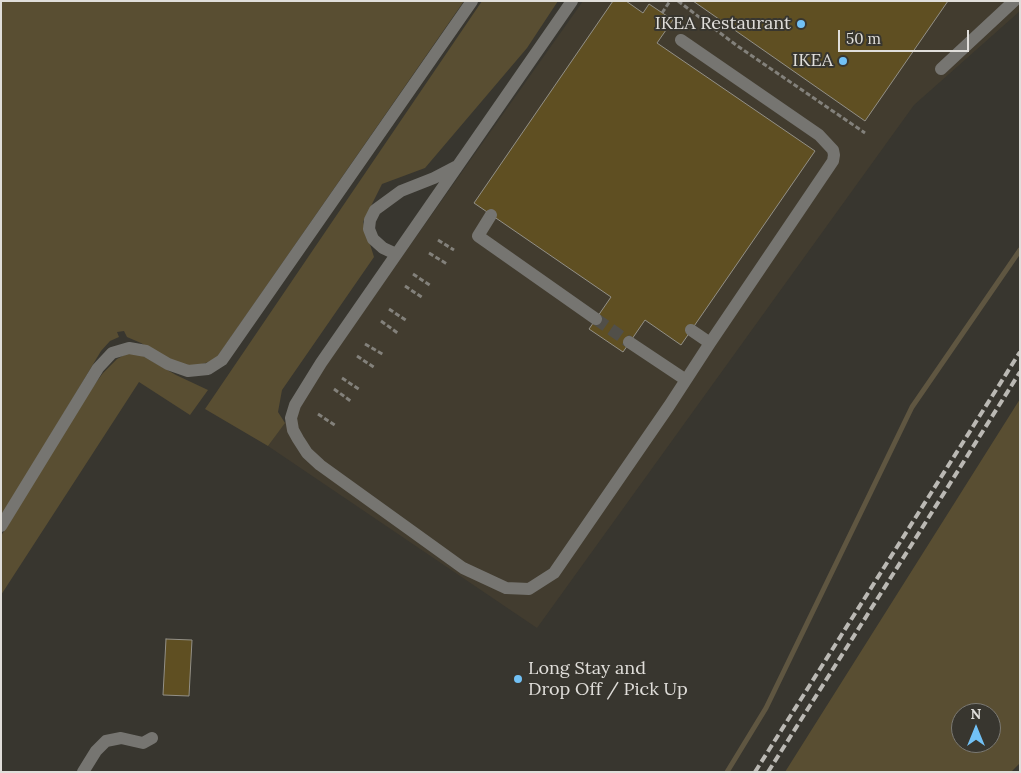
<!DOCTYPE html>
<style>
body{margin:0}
#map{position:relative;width:1021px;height:773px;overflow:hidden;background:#38362f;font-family:Lora,serif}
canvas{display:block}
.frame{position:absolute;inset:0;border:2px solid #e0deda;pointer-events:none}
.north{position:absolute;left:951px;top:703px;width:50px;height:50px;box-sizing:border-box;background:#38362f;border:1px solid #7b7973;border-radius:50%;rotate:0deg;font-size:14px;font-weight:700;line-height:20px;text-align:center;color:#e0deda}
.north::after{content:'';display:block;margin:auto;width:18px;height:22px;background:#72c1f5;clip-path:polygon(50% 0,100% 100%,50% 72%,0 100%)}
.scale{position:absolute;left:838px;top:30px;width:131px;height:22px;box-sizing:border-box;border:2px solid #e0deda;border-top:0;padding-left:6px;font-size:15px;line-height:18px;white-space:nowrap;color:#e0deda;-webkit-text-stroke:4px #38362f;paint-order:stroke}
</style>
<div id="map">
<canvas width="1021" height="773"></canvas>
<div class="frame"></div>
<div class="north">N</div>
<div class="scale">50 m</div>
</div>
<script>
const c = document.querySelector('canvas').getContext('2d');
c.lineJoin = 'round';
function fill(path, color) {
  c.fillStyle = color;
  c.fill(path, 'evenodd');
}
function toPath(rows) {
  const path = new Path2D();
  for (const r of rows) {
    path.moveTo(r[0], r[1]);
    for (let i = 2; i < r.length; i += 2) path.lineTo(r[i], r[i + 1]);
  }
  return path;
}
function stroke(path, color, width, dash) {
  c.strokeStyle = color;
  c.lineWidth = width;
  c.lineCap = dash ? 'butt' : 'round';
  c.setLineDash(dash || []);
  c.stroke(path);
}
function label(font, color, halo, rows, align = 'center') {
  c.font = font + ' Lora,serif';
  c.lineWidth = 4;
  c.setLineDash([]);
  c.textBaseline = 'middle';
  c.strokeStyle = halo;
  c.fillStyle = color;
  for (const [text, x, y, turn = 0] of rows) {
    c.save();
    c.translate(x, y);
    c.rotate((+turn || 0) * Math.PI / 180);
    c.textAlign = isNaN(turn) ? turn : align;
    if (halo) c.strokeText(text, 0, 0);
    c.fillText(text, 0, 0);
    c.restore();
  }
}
const built = toPath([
 [583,1,1020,1,1020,11,914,105,537,628,268,446]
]);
const green = toPath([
 [1,1,464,1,215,360,189,368,171,361,141,343,127,337,124,331,117,332,119,337,110,341,101,351,1,518],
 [482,1,558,1,527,48,425,168,382,184,363,222,374,257,282,390,278,412,285,423,268,446,205,409],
 [128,353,141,355,176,375,208,390,190,415,139,382,1,595,1,536,86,396,103,373,117,359],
 [1020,399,1020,763,1011,772,785,772],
 [961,713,991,713,991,743,961,743]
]);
const stream = toPath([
 [727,772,766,708,912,407,1020,250]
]);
const building = toPath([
 [613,1,626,1,643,13,649,4,673,20,657,43,815,151,681,345,645,320,623,352,589,329,611,297,474,203,613,1],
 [693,1,948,1,865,121,693,1],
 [166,639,192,640,189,696,163,695,166,639]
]);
const minorTunnel = toPath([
 [596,319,629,342]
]);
const path = toPath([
 [678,1,736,45,865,133],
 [662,13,670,1],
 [438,240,454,250],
 [429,253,447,264],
 [413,274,431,286],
 [405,286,423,298],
 [389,309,407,321],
 [381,321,399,334],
 [365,344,384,355],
 [357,356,375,368],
 [342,378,360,390],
 [334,389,352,402],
 [318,414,336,426]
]);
const minor = toPath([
 [572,1,321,363,295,405,291,418,293,430,298,439,307,453,320,465,463,568,506,588,529,589,554,573,669,406,710,343,833,161,834,155,833,150,819,135,681,40],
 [941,69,1014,1],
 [491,215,478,236,596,319],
 [396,254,383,248,373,239,369,229,370,220,375,210,401,191,434,178,457,166],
 [691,330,710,343],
 [629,342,686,380],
 [1,526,98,368,112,353,129,348,146,351,168,364,188,371,208,369,222,360,472,1],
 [83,772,96,751,106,741,121,738,143,743,152,738]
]);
const rail = toPath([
 [755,772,1020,352],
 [768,772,912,544,1020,372]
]);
const markers = [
 [801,24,5,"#72c1f5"],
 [843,61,5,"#72c1f5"],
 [518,679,5,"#72c1f5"]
];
const poiNames = [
 ["IKEA Restaurant",791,24],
 ["IKEA",833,61],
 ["Long Stay and",528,669,"left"],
 ["Drop Off / Pick Up",528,690,"left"]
];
fill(built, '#423c2f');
fill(green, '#594e32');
stroke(stream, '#5f5641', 5);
fill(building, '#5f4f22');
stroke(building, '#939087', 1);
stroke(minorTunnel, '#514f49', 12, [12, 6]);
stroke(path, '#83817b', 3, [5, 2.5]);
stroke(minor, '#767571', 12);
stroke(rail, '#bbb9b4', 4, [8, 4]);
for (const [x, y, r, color] of markers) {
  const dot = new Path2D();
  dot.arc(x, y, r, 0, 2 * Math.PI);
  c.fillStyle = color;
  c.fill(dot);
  stroke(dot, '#38362f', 2);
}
label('18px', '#e0deda', '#38362f', poiNames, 'right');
</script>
